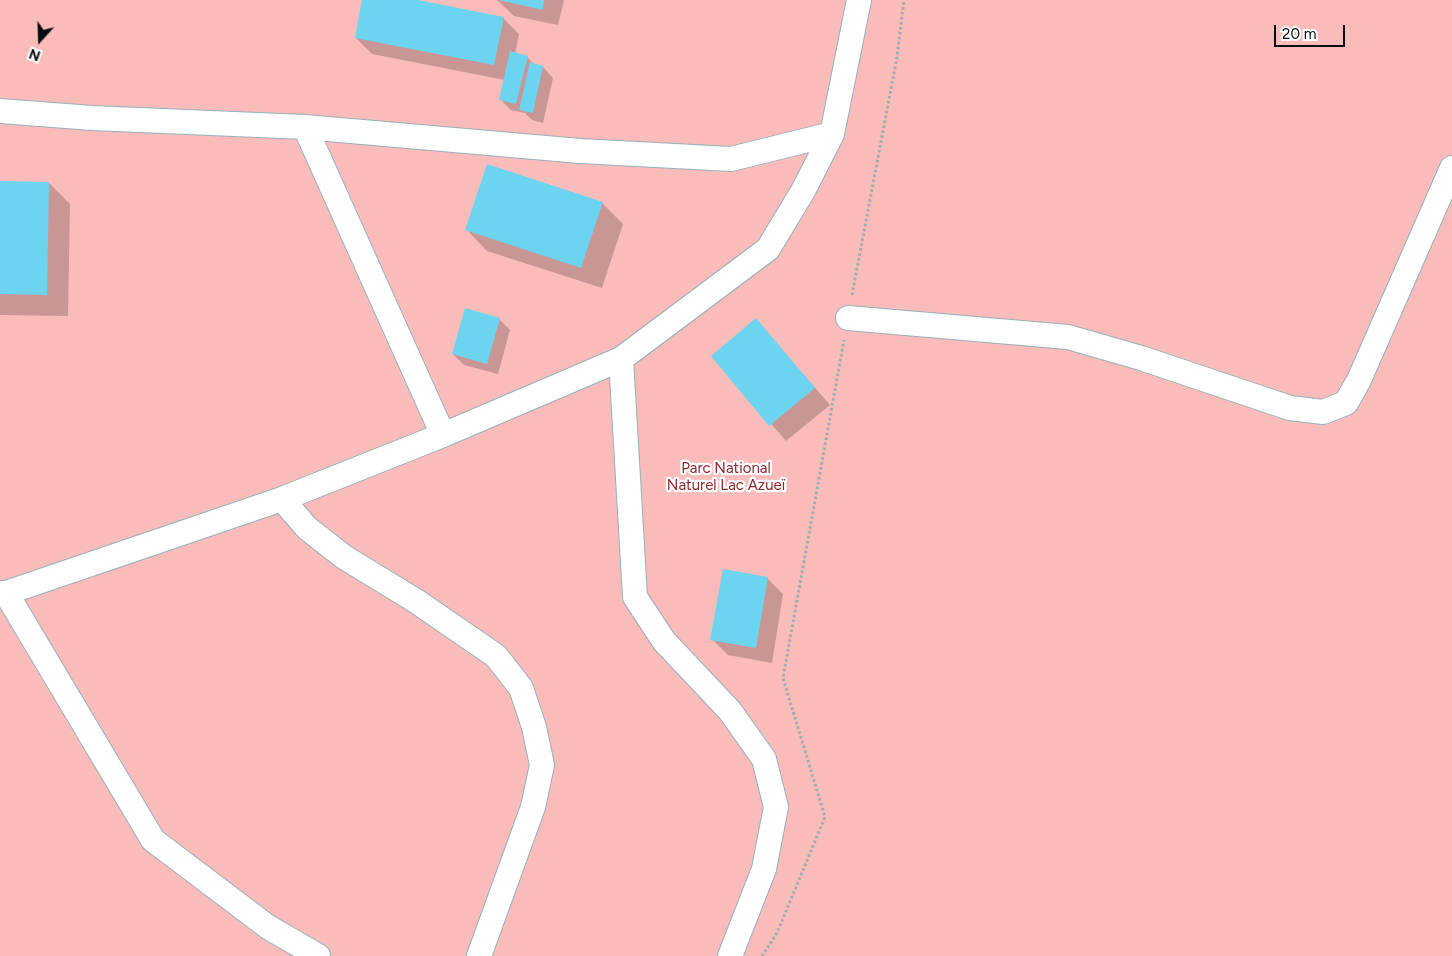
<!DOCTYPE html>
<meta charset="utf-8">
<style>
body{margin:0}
#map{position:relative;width:1452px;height:956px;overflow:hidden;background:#effafe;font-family:Figtree,sans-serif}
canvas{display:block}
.north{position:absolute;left:15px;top:15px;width:50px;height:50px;-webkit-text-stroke:4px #fff;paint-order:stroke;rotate:200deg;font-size:14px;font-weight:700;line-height:20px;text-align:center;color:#040d10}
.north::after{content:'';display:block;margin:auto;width:18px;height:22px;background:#040d10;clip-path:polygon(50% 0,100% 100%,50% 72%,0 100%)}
.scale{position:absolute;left:1274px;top:25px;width:71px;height:22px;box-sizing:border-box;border:2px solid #040d10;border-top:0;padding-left:6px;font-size:15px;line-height:18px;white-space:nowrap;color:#040d10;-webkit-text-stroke:4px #fff;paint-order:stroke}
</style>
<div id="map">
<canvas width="1452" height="956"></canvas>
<div class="north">N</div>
<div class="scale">20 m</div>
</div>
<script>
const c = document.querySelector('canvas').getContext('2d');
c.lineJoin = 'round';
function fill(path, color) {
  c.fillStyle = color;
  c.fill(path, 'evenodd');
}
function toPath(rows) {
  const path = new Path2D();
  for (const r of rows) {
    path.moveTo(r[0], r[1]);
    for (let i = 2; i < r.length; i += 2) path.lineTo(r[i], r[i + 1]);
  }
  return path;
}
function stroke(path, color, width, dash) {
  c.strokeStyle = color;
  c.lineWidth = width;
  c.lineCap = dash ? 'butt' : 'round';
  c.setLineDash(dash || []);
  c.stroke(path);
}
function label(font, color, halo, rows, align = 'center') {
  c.font = font + ' Figtree,sans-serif';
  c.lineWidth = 4.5;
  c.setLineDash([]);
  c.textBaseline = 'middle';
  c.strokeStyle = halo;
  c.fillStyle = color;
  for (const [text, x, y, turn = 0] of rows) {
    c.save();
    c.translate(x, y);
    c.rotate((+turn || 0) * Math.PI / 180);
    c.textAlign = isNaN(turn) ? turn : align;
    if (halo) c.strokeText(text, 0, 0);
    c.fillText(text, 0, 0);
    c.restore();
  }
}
const green = toPath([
 [0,0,1452,0,1452,956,0,956]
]);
const shadow = toPath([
 [363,0,411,0,503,18,519,34,515,54,527,57,535,65,543,67,553,78,543,123,532,120,525,113,511,110,500,99,505,80,372,54,356,38],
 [497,0,564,0,558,25,514,16],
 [0,182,49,183,70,204,68,316,0,315],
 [602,203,623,224,602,288,487,251,466,229],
 [499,319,510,330,498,374,464,365,453,354],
 [756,320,830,405,786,441,713,356],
 [767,578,783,594,772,663,728,655,712,639]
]);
const building = toPath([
 [362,0,418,0,504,17,494,65,355,38],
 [499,0,544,0,543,10],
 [510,51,528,56,516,104,499,100],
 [530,62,543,66,533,113,519,110],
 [487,164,603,202,581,268,465,230],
 [0,181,49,182,47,295,0,294],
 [465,308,500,318,487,364,452,354],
 [756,318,815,388,769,426,711,356],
 [723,569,768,577,756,648,710,640]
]);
const path = toPath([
 [852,295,897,57,904,0],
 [762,956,777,933,825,817,783,678,844,340]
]);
const street = toPath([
 [0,111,92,118,305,127,580,151,731,159,832,134],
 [305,127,443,435],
 [848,318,1068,337,1141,358,1290,408,1323,412,1346,403,1359,380,1452,168],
 [621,359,635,597,664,641,730,711,764,759,776,807,764,869,730,956],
 [282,499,307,528,344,557,416,601,496,656,521,688,534,727,542,765,533,807,479,956],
 [0,593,6,593,282,499,443,435,621,359,768,249,803,191,832,134,859,0],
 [6,593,153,840,268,927,318,956]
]);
const parkNames = [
 ["Parc National",726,469],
 ["Naturel Lac Azueï",726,486]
];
fill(green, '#fabcba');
fill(shadow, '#0003');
fill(building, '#6dd4ef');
stroke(street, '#95b0b8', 26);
stroke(path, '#a0abae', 3, [2.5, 2.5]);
stroke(street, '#fff', 24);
label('15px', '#8b282f', '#fff', parkNames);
</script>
